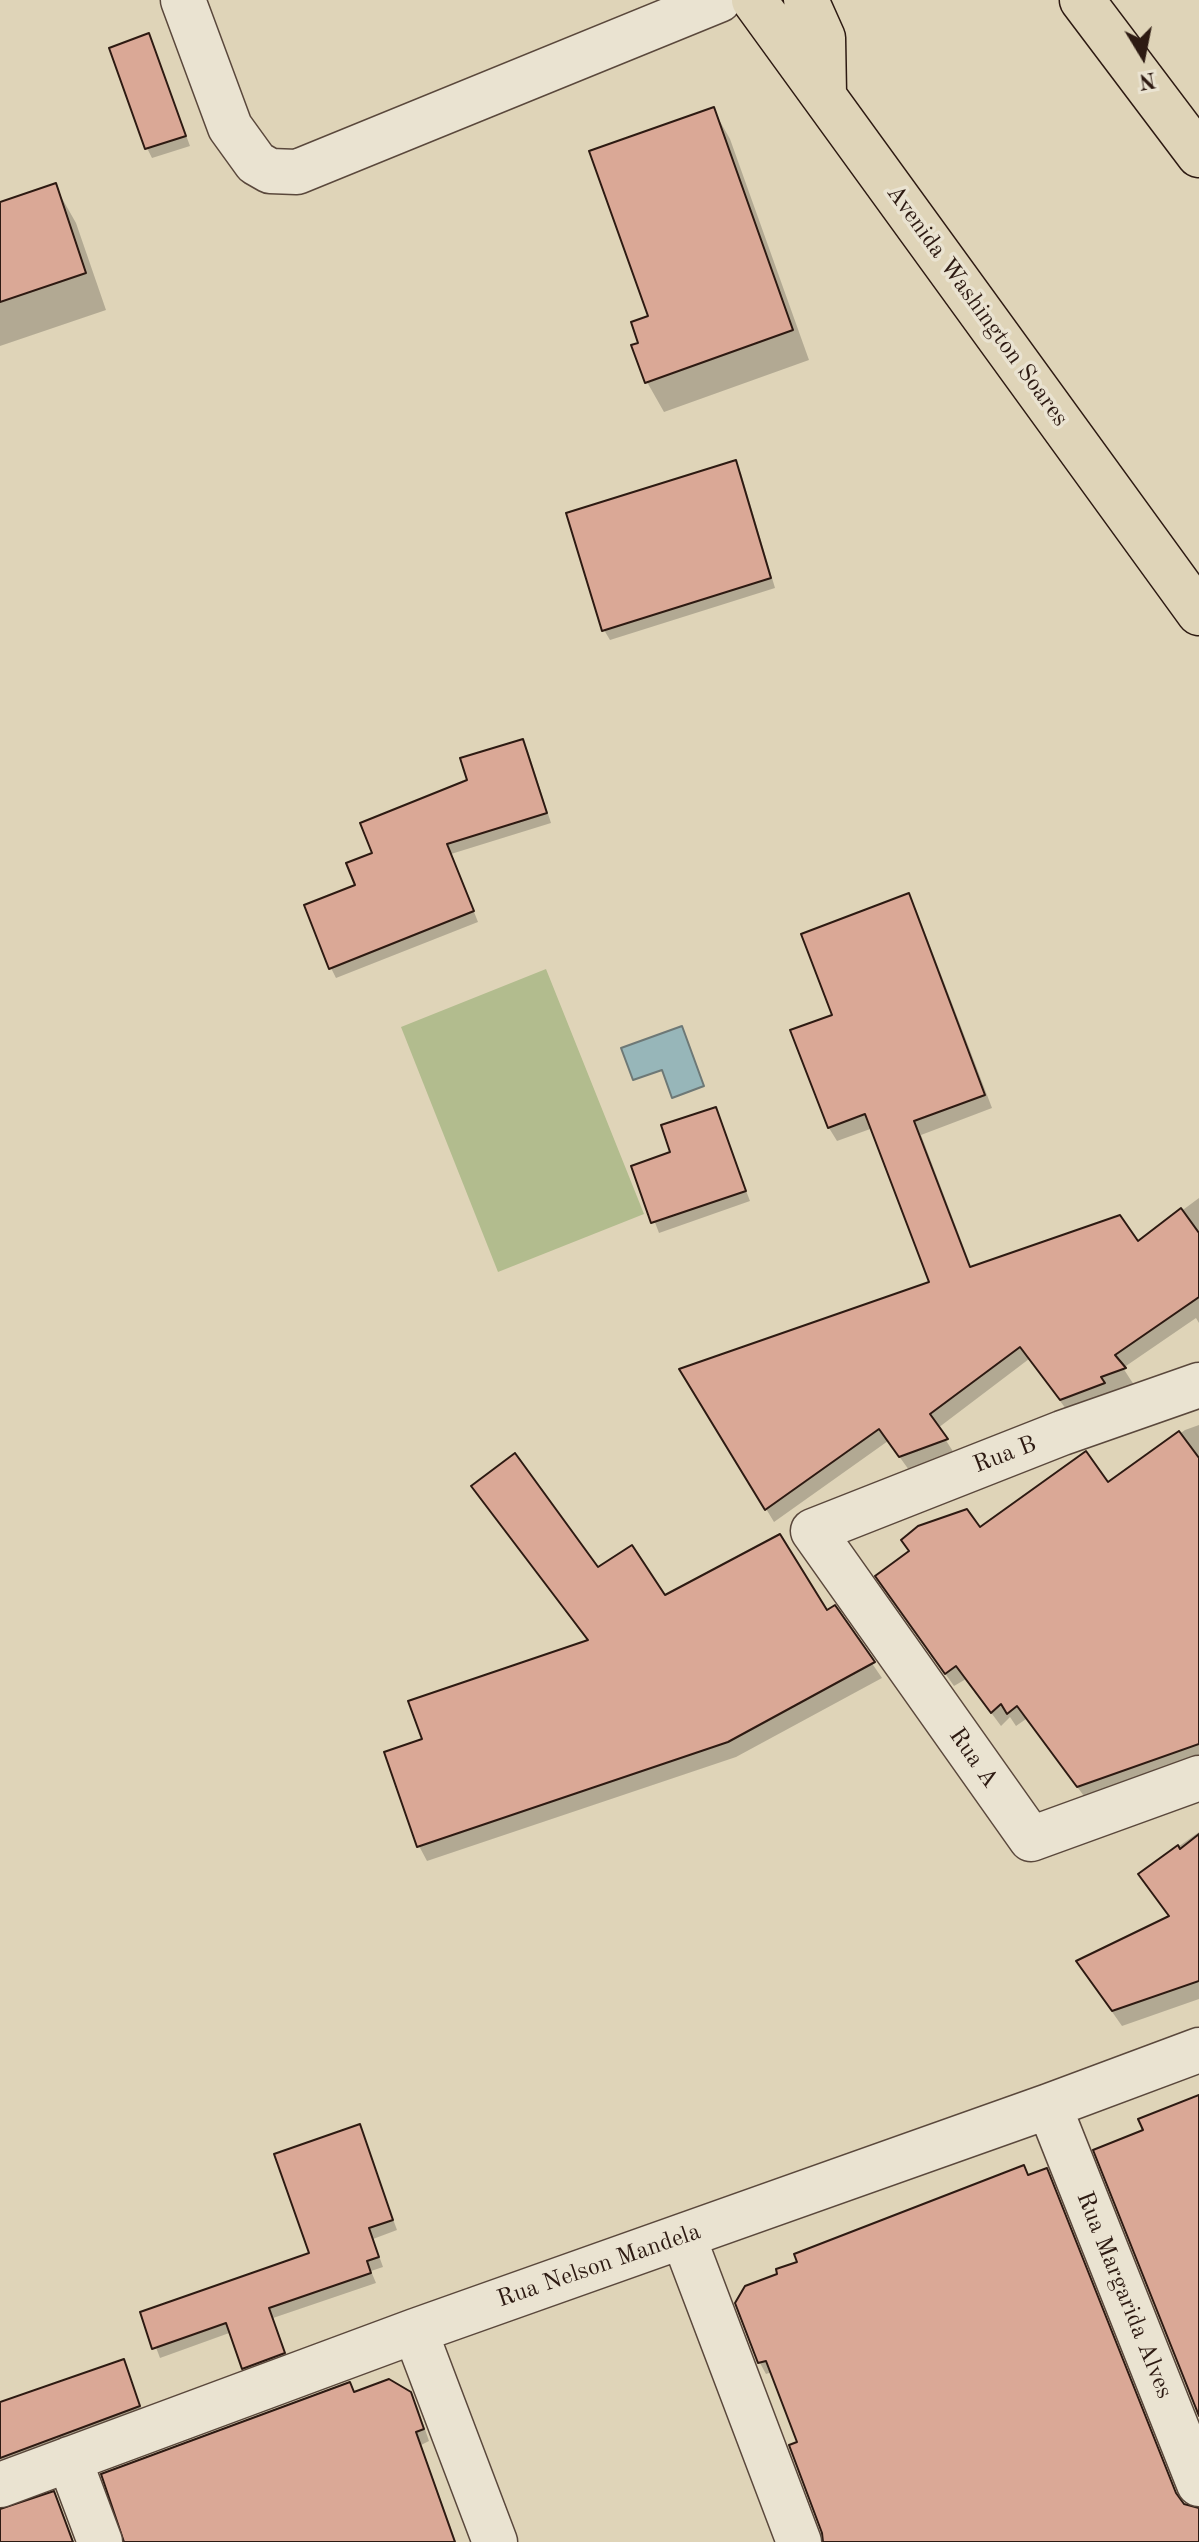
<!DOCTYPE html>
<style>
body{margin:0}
#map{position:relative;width:1199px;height:2542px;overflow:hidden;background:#dfd4b8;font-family:"Old Standard TT",serif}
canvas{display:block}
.north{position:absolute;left:1103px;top:16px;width:80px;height:80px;-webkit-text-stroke:6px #eae3d1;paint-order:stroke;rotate:170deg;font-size:22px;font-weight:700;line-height:32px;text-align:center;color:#2d1a12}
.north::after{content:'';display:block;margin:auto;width:28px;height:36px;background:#2d1a12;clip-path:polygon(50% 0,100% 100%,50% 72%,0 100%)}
</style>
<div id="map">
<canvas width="1199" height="2542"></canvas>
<div class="north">N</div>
</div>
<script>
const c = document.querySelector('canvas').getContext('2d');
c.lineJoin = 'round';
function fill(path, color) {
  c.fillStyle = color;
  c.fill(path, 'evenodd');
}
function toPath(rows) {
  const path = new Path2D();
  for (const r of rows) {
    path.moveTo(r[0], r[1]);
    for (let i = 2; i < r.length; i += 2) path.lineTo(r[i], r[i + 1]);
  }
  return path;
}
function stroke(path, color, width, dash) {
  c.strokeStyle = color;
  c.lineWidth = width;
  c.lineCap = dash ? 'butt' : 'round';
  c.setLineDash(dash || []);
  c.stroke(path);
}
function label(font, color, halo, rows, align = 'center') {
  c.font = font + ' "Old Standard TT",serif';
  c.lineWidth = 7;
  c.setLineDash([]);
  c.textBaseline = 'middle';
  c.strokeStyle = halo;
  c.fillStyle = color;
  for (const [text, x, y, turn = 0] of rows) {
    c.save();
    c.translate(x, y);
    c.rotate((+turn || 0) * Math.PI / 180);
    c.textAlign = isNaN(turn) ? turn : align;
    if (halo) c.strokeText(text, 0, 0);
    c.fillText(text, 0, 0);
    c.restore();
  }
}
const green = toPath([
 [546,969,644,1214,498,1272,401,1027]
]);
const water = toPath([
 [682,1026,704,1086,672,1098,662,1070,633,1080,621,1048,682,1026]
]);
const shadow = toPath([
 [149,35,190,146,152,158,147,148],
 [713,109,730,139,809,360,664,412,647,382,640,344],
 [55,186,76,223,106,310,0,346,0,204],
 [735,463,741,473,775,588,610,640,604,630],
 [522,741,528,751,551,823,451,854,478,922,336,978,331,968,357,886,374,854],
 [908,896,916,909,992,1108,921,1135,972,1269,1137,1244,1199,1198,1199,1323,1196,1318,1123,1368,1136,1388,1069,1413,1029,1359,938,1428,954,1453,909,1470,888,1441,774,1522,682,1370,932,1283,873,1128,837,1141,829,1128,793,1031,834,1016],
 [715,1109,750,1201,659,1233,634,1167,673,1153],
 [1199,1425,1199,1759,1087,1800,1026,1719,1016,1726,1010,1717,1001,1726,966,1679,954,1686,886,1590,980,1530,1108,1485,1185,1430],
 [474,1486,598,1570,665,1598,827,1613,834,1608,882,1678,736,1757,427,1861,419,1846,425,1740,588,1642],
 [1199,1832,1199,1999,1122,2026,1087,1976,1170,1918,1140,1874],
 [359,2126,397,2230,373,2239,383,2267,371,2271,376,2283,273,2318,289,2363,249,2378,232,2332,160,2358,143,2313,311,2255],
 [737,2303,1179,2501,1182,2505,1199,2510,1199,2542,826,2542,800,2443,772,2372,766,2374,760,2363],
 [123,2361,145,2417,0,2463,0,2404],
 [410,2393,417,2406,429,2441,421,2445,456,2542,126,2542,355,2394],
 [54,2494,74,2542,0,2542,0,2519]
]);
const building = toPath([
 [149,33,186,136,145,149,109,48,149,33],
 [714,107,793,330,645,383,631,345,638,343,631,322,648,316,589,151,714,107],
 [56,183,86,273,0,302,0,202,56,183],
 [736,460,771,578,602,631,566,513,736,460],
 [523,739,547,813,447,844,474,911,329,969,304,905,355,885,346,863,372,853,360,823,467,780,460,758,523,739],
 [909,893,985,1095,914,1121,970,1267,1120,1215,1138,1241,1181,1208,1199,1233,1199,1297,1115,1355,1126,1368,1101,1377,1105,1383,1060,1400,1020,1347,930,1414,948,1439,899,1457,879,1429,765,1510,679,1369,929,1282,865,1114,828,1128,790,1030,832,1015,801,934,909,893],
 [716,1107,746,1191,651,1223,631,1166,670,1152,661,1125,716,1107],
 [1179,1431,1199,1458,1199,1744,1077,1787,1017,1706,1007,1714,1001,1704,991,1713,956,1666,945,1674,875,1576,909,1551,901,1540,918,1526,967,1509,980,1527,1086,1451,1108,1482,1179,1431],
 [515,1453,598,1567,632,1545,665,1595,780,1534,827,1610,835,1605,875,1662,728,1742,417,1847,384,1752,422,1739,408,1701,588,1640,471,1486,515,1453],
 [1199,1834,1199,1981,1112,2011,1076,1961,1169,1916,1138,1874,1178,1845,1180,1849,1199,1834],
 [1199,2095,1199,2416,1093,2150,1143,2130,1138,2119,1199,2095],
 [360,2124,393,2220,369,2228,379,2257,367,2261,371,2273,269,2308,285,2353,242,2369,226,2323,152,2349,140,2312,309,2253,274,2154,360,2124],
 [1024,2165,1028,2175,1047,2168,1176,2493,1184,2504,1199,2508,1199,2542,823,2542,822,2533,789,2445,797,2442,766,2361,758,2363,735,2303,745,2286,777,2274,776,2269,797,2262,794,2254,1024,2165],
 [124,2359,140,2406,0,2458,0,2402,124,2359],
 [389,2379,411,2392,424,2429,416,2432,455,2542,124,2542,101,2474,350,2382,354,2392,389,2379],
 [54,2491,73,2542,0,2542,0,2509,54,2491]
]);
const minor = toPath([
 [183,0,230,127,256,163,270,171,297,172,719,0],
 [1199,1385,1062,1433,813,1531,1031,1839,1199,1778],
 [1049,2106,1199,2484],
 [683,2236,799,2542],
 [415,2331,495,2542],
 [69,2459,100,2542],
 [0,2485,415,2331,1049,2106,1199,2050]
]);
const trunk = toPath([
 [754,0,1199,613],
 [806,0,823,38,824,94],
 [1082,0,1199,155]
]);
const streetNames = [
 ["Avenida Washington Soares",977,306,54],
 ["Rua B",1005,1455,-21],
 ["Rua A",973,1758,55],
 ["Rua Nelson Mandela",599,2266,-19],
 ["Rua Margarida Alves",1124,2295,68]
];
fill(green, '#b2bc8e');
fill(water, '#97b6b9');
stroke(water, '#6d7876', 2);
fill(shadow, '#0003');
fill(building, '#daa896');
stroke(building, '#2d1a12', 2);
stroke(minor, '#5a483c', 47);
stroke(trunk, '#2d1a12', 47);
stroke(minor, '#eae3d1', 44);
stroke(trunk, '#dfd4b8', 44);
label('24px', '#2d1a12', '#eae3d1', streetNames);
</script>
